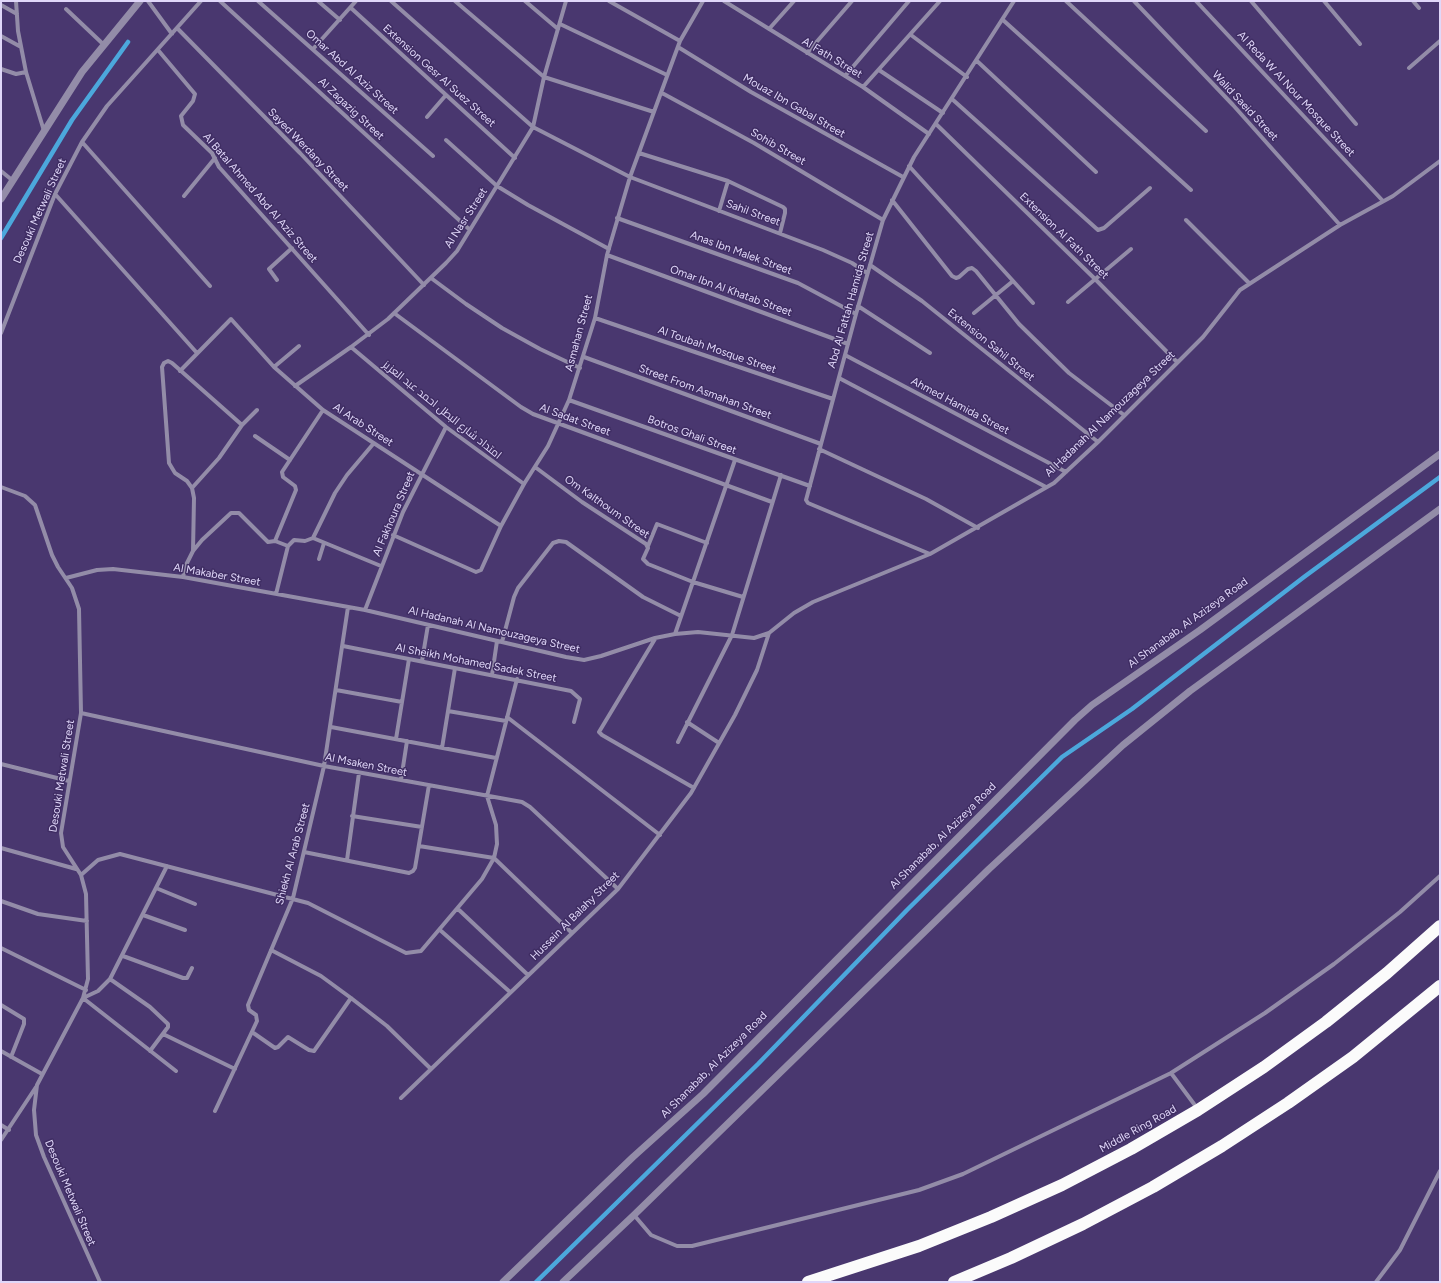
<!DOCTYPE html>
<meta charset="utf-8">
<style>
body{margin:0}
#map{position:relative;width:1441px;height:1283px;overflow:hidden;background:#49376f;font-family:Figtree,sans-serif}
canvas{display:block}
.frame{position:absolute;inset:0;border:2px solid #e0d7f9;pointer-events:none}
</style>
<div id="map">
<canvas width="1441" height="1283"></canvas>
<div class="frame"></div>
</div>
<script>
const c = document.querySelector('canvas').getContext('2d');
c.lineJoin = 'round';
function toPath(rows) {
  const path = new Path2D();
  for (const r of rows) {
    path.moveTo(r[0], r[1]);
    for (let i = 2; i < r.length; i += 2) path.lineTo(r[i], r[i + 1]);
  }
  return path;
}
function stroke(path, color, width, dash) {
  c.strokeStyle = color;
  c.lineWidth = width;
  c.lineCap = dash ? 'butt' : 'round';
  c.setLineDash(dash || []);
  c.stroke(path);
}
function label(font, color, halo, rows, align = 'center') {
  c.font = font + ' Figtree,Cairo,sans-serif';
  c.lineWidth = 3;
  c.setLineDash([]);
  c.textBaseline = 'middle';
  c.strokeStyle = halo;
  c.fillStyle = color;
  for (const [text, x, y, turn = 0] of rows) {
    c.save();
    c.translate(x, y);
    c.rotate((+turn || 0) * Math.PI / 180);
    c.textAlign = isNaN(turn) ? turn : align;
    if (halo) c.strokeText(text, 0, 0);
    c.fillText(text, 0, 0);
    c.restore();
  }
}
const stream = toPath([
 [1,238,72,120,128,42],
 [536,1282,758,1064,907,910,1062,757,1132,709,1304,577,1440,477]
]);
const minor = toPath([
 [16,1,18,31,26,72,44,131],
 [148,1,172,34],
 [220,1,470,230],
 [258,1,433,156],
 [318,1,340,20],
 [391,1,533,127,630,177,823,250,852,263,867,273],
 [455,1,544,77,654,112],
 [525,1,558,29],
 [609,1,680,41],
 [724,1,863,87,929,134],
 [1066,1,1206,131],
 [1134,1,1233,105,1340,225],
 [1196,1,1382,200],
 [1251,1,1356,124],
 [1324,1,1360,44],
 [1413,1,1419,8],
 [1,5,17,14],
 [351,8,515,158],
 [66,9,103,44],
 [1003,20,1191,190],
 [560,24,667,75],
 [177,28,300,153,424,285],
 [769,29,794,1],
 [911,35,967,77],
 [1,36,21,47],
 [678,47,751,92,903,177],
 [313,49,356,1],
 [158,50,195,94,193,101,181,116,183,125,212,153,219,167,369,335],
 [807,53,852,1],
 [977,61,1096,172],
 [1409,68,1440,41],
 [1,69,16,74,26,72],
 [879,70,943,113],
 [845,76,909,1],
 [863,87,940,1],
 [662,93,754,143,883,220],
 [952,99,1098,230,1104,228,1150,188],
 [427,117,446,95],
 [936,124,1095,279,1177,362],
 [446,140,497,186,528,205,609,249],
 [82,142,210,286],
 [639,153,728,181,783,207,785,209,785,213,780,233],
 [909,166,1033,303],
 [1,171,12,180],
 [55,194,197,353],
 [184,196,215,158],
 [892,200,952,276,956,278,959,277,968,269,972,268,976,271,1019,324,1069,373,1124,415],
 [719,211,728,181],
 [617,218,798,283,856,314],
 [1186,220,1249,283],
 [607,255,848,344],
 [870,265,922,301,1098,442],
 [431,278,466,304,502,328,540,349,580,368],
 [277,280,269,269,292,248],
 [1068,302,1131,249],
 [858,306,930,353],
 [394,313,521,407,533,414,772,502],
 [974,313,1013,281],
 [595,318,833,399],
 [1,333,55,194,82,142,107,106,201,1],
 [351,347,446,427,524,484],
 [845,355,1066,472],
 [584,357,821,444],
 [274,367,299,346],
 [180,371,231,319,274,367,323,410,501,526],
 [839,378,1046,487],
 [295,386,351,347,388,319,446,263,457,251,533,127,544,77,566,1],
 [569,400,810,486],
 [255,436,290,460],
 [819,449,926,499,978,528],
 [535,467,582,502,646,544,648,548,643,559,648,564,693,582,743,597],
 [1,487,25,496,35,505,52,555,58,567,72,588,79,609,81,713,61,833,63,847,81,875,86,894,88,979,83,998,37,1085,34,1110,36,1135,44,1157,100,1282],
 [192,488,219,458,242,425,257,410],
 [393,535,476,572,481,570,501,526,524,484,548,446,569,400,595,318,607,255,630,177,680,41,703,1],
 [313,538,381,566],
 [275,541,288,546],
 [648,546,657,524,707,543],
 [193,551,194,498,192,488,187,481,175,473,169,463,162,367,164,363,168,361,172,363,242,425],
 [930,554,808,503,806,500,856,314,883,220,914,157,1014,1],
 [319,559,324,543],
 [183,577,186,565,193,551,202,540,231,513,239,513,268,542,275,541,296,490,295,486,283,477,282,472,323,410],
 [66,578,97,570,113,569,183,577,365,610,566,657,584,660,601,656,655,638,675,634,698,632,754,638,769,633,794,613,813,602,930,554,1054,483,1098,442,1203,337,1240,290,1340,225,1393,196,1440,161],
 [276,594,288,546,294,540,305,541,313,538,335,493,347,475,374,443],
 [365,610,403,512,446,427],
 [675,634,735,460],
 [655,639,599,732,602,735,694,788],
 [502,642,514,597,518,588,553,543,559,541,566,542,643,597,681,616],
 [343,646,571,691,580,699,574,722],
 [422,661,428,625],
 [492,675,497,641],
 [336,690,402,702],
 [448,711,506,721],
 [81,713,324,766,522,802,530,807,618,889],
 [507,717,660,835],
 [687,722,719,743],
 [331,727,496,758],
 [396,739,409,659],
 [678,742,732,635,781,475],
 [442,748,455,668],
 [1,764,69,781],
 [401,780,407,741],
 [352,816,422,827],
 [419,846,494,858,572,933],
 [1,848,76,869],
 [304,852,409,873,413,871,415,868,429,785],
 [347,860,359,773],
 [167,866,110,979,98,991,83,998,176,1071],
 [81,875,98,860,120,854,308,903,406,953,421,951,482,879,494,858,497,844,496,825,487,796,517,679],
 [156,888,195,904],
 [1,901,38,914,87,921],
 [458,909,528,975],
 [143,915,185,930],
 [440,930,510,992],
 [1,948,86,990],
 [271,950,321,976,351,998,387,1026,431,1069],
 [123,956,183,978,187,978,192,968],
 [110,979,150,1007,168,1024,168,1027,150,1051],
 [1,1005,24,1019,24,1024,11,1057],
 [252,1032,275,1048,278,1047,288,1037,309,1050,314,1051,351,998],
 [163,1034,235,1069],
 [1,1051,42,1074],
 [1171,1073,1197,1108],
 [401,1098,618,889,691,793,735,715,757,670,769,633],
 [215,1111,257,1021,256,1015,249,1010,248,1005,293,898,324,766,348,607],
 [1,1125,9,1130],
 [1,1140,36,1087],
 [634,1215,651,1235,677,1246,692,1246,919,1190,963,1174,1171,1073,1265,1013,1334,964,1400,912,1440,876],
 [1376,1282,1400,1250,1440,1171]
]);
const tertiary = toPath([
 [1,199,82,72,140,1],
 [503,1282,633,1157,703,1094,1075,720,1092,705,1200,630,1440,454],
 [563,1282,634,1215,989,869,1123,745,1190,691,1440,509]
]);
const motorway = toPath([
 [808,1282,919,1246,991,1217,1062,1185,1131,1149,1198,1110,1264,1067,1326,1022,1387,973,1440,926],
 [954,1282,1011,1258,1083,1224,1153,1187,1222,1146,1288,1103,1353,1057,1440,986]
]);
const streetNames = [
 ["Al Fath Street",832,58,31],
 ["Omar Abd Al Aziz Street",352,72,42],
 ["Extension Gesr Al Suez Street",439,76,42],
 ["Al Reda W Al Nour Mosque Street",1296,94,47],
 ["Mouaz Ibn Gabal Street",794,106,30],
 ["Walid Saeid Street",1245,106,47],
 ["Al Zagazig Street",351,109,43],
 ["Sohib Street",778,147,30],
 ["Sayed Werdany Street",308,150,46],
 ["Al Batal Ahmed Abd Al Aziz Street",260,198,49],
 ["Desouki Metwali Street",40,211,-66],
 ["Sahil Street",753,213,20],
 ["Al Nasr Street",466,218,-57],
 ["Extension Al Fath Street",1064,236,44],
 ["Anas Ibn Malek Street",741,253,20],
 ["Omar Ibn Al Khatab Street",731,291,20],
 ["Abd Al Fattah Hamida Street",851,300,-74],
 ["Asmahan Street",579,333,-75],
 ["Extension Sahil Street",991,345,39],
 ["Al Toubah Mosque Street",717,350,19],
 ["Street From Asmahan Street",705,392,20],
 ["Ahmed Hamida Street",960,406,28],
 ["امتداد شارع البطل احمد عبد العزيز",442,410,39],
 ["Al Hadanah Al Namouzageya Street",1110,414,-44],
 ["Al Sadat Street",575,420,20],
 ["Al Arab Street",363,425,33],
 ["Botros Ghali Street",692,435,20],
 ["Om Kalthoum Street",607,507,35],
 ["Al Fakhoura Street",394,514,-67],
 ["Al Makaber Street",217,575,10],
 ["Al Shanabab, Al Azizeya Road",1188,623,-36],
 ["Al Hadanah Al Namouzageya Street",494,630,13],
 ["Al Sheikh Mohamed Sadek Street",476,663,11],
 ["Al Msaken Street",366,765,11],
 ["Desouki Metwali Street",62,776,-81],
 ["Al Shanabab, Al Azizeya Road",943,836,-45],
 ["Shiekh Al Arab Street",293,854,-75],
 ["Hussein Al Balahy Street",575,916,-45],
 ["Al Shanabab, Al Azizeya Road",714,1065,-45],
 ["Middle Ring Road",1138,1129,-29],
 ["Desouki Metwali Street",70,1193,67]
];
stroke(stream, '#4ca8dc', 4.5);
stroke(minor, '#938ca8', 4);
stroke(tertiary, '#938ca8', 7);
stroke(motorway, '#fbfbfb', 12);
label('11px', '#e0d7f9', '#3f2d63', streetNames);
</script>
